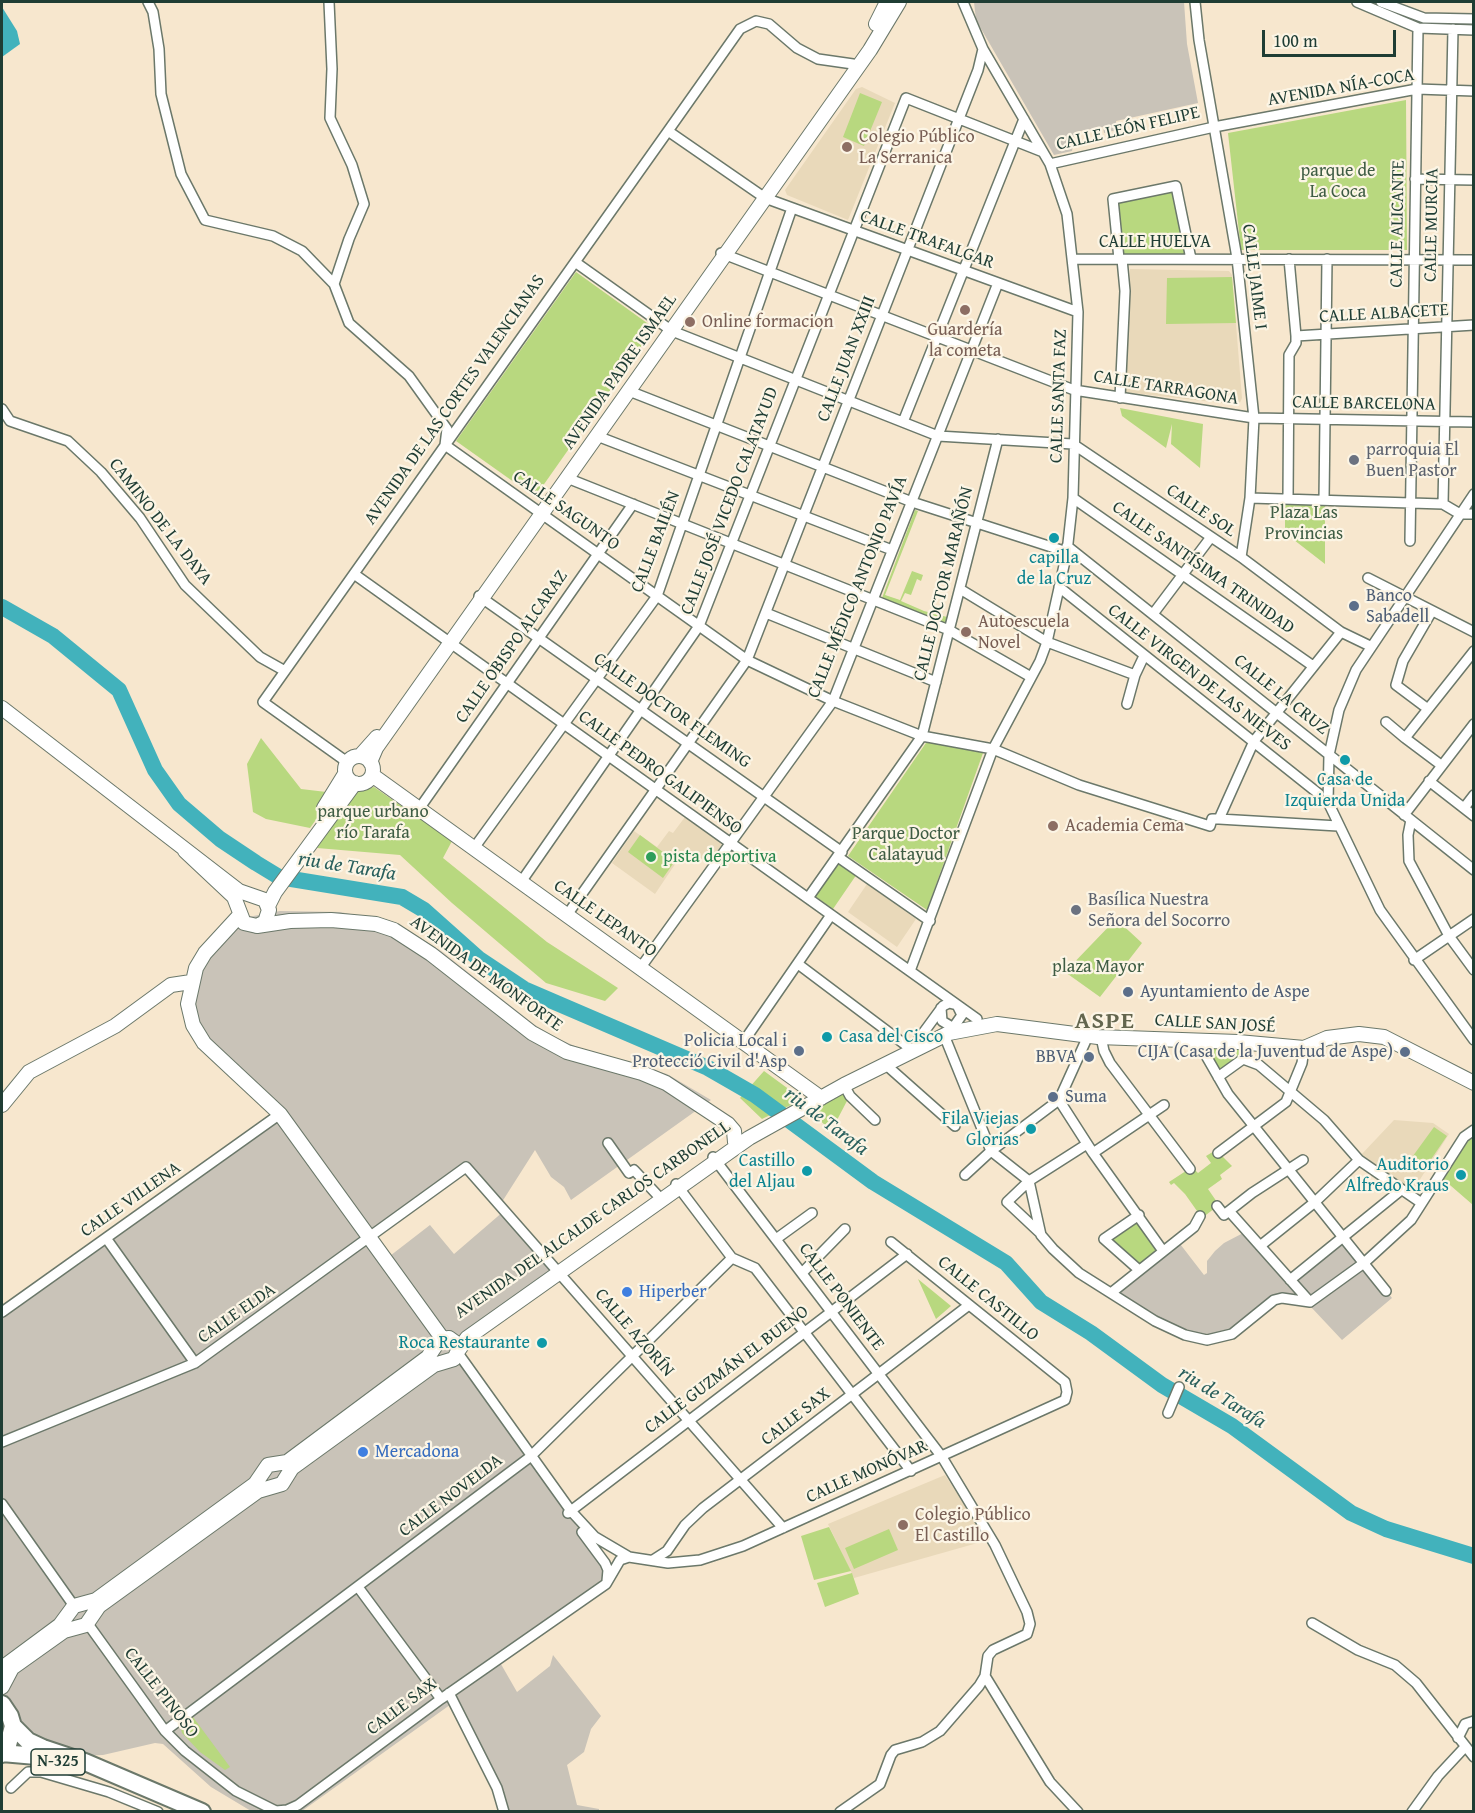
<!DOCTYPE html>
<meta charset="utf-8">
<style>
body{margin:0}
#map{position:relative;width:1475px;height:1813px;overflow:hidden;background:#f7e7ce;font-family:"Gentium Book Plus",serif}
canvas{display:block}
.frame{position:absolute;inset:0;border:3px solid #1f3d34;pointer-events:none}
.scale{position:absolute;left:1262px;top:30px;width:134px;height:27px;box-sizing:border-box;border:3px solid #1f3d34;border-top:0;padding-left:8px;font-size:18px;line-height:21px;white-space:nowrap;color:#1f3d34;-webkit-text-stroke:4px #fcf5e5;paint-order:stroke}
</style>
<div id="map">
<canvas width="1475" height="1813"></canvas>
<div class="frame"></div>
<div class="scale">100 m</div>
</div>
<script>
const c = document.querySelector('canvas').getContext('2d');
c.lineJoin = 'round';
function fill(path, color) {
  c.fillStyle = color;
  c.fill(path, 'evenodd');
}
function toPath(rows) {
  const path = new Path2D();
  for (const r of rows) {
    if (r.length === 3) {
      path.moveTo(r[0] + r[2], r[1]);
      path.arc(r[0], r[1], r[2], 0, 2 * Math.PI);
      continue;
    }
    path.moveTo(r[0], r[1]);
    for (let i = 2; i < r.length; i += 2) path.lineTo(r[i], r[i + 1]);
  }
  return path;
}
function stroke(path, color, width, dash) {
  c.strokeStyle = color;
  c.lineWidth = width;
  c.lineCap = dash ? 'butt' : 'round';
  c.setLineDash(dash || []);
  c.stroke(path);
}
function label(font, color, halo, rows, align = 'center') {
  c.font = font + ' "Gentium Book Plus",serif';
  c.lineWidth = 4.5;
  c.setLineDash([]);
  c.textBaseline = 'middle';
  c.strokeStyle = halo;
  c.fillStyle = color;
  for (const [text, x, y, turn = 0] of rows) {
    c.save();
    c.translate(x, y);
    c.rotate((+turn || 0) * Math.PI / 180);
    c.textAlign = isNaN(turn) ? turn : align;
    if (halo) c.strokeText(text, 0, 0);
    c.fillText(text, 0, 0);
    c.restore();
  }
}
const built = toPath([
 [862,87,895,103,848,220,787,195,785,190,856,89],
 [1130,269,1229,271,1232,275,1242,398,1239,405,1124,392],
 [685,817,721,842,722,846,712,860,706,856,703,860,686,848,655,894,612,863,634,831,657,847,669,831,673,833],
 [867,884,916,919,897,947,848,912],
 [1394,1120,1433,1123,1449,1134,1412,1192,1360,1156],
 [945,1475,988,1540,854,1578,828,1524]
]);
const industrial = toPath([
 [974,2,1184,2,1187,44,1198,103,1116,121,1117,130,1104,133,1103,127,1075,132,1072,151,1054,155,976,20],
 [280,911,340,912,397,923,441,951,535,1025,557,1038,579,1048,667,1074,711,1100,571,1200,564,1187,551,1177,535,1150,500,1205,466,1168,371,1239,386,1259,430,1225,454,1254,504,1211,557,1270,450,1347,592,1541,610,1577,498,1659,517,1692,550,1666,553,1655,601,1716,591,1729,584,1752,567,1765,577,1805,599,1809,599,1811,504,1811,454,1702,302,1811,251,1811,211,1787,163,1744,155,1743,103,1755,9,1758,2,1761,2,1312,280,1114,193,1025,196,968,248,917],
 [1247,1231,1290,1279,1343,1238,1392,1298,1342,1340,1311,1307,1303,1302,1282,1298,1220,1339,1185,1335,1111,1293,1177,1240,1204,1275,1207,1273,1207,1261,1215,1251,1224,1243]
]);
const green = toPath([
 [860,93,882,102,864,146,843,137],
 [1406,100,1407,250,1241,250,1228,133],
 [1174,189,1188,256,1120,257,1116,198],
 [576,272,654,328,535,497,456,441],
 [1232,277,1236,323,1166,324,1167,278],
 [1120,408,1203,424,1200,468,1171,444,1172,424,1166,448,1122,416],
 [1285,503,1325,505,1325,564,1285,533],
 [915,510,918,511,885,595,900,600,912,571,923,575,921,581,917,579,911,595,905,593,901,601,924,611,947,617,945,623,882,598],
 [261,738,301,789,335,793,310,828,266,819,253,812,247,764],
 [928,740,983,753,927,910,848,856],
 [374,787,452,841,443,858,547,942,618,988,605,1001,546,983,452,903,400,855,317,848,356,792],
 [640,835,675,861,663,878,628,852],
 [842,860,859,871,833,909,815,896],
 [1116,919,1142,943,1100,997,1065,972],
 [1206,1047,1242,1047,1241,1056,1219,1073],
 [764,1071,794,1093,793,1104,762,1119,740,1098],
 [839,1091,848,1099,837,1120,835,1117,825,1125,806,1108],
 [1434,1127,1447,1136,1423,1171,1410,1160],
 [1473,1134,1473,1205,1443,1179],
 [1216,1150,1232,1166,1220,1175,1222,1179,1208,1189,1219,1205,1202,1218,1185,1194,1174,1183,1171,1185,1169,1182,1192,1167,1198,1173,1211,1163,1206,1156],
 [1140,1217,1161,1252,1141,1268,1108,1240],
 [918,1279,951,1306,936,1319],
 [829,1527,851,1571,814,1580,801,1536],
 [889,1529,898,1550,854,1569,845,1548],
 [852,1573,859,1594,825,1607,817,1583],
 [193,1717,230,1767,225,1770,200,1752,182,1733,180,1726]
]);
const water = toPath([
 [2,7,17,31,20,44,2,57]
]);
const river = toPath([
 [2,607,53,636,119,690,155,770,179,804,220,839,256,863,279,877,402,897,424,910,479,959,524,989,708,1068,755,1095,873,1182,1006,1263,1041,1302,1091,1333,1162,1385,1232,1426,1351,1513,1386,1529,1474,1556]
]);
const street = toPath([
 [148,2,153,12,159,49,161,94,181,174,205,220,273,236,302,251,334,284,349,323,409,376,447,429,445,445,747,660,833,701,922,736,998,439],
 [329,2,332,69,330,118,352,165,364,204,349,239,334,284],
 [963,2,983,49,1050,164,1067,214,1078,312,1073,498,1067,552,1047,642,1040,661,993,749,1079,785,1210,826,1212,819,1219,819,1254,741,1341,632],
 [1195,2,1199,40,1237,258,1254,418,1250,498,1241,557],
 [1357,2,1418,28,1474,30],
 [1381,2,1424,18,1474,19],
 [668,131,740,29,756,21,769,24,797,48,818,59,853,64],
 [1050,164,1214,127,1417,89,1474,91],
 [1415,179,1474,180],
 [721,253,1074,390,1254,418,1474,422],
 [1073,259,1474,260],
 [1119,259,1113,199,1176,186,1191,259],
 [575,262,672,331,938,436,1073,444,1241,557,1341,632,1370,646],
 [1296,336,1474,325],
 [629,391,912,502,1067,552],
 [1120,398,1125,291,1122,259],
 [2,409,10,421,68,441,101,472,140,518,185,585,260,657,285,671],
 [903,422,1024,119],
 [597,436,892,550],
 [567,478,949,630,1031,677],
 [1474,494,1356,670,1339,710,1329,755,1328,802,1380,910,1474,1040],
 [1073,498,1313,666],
 [1250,498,1443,504,1460,514,1474,514],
 [1288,499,1289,355,1296,343,1296,336,1289,259],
 [1324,500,1327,259],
 [1443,504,1453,29],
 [1410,541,1418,28],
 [1067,546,1474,870],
 [354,574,977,1019],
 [1368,578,1474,632],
 [1059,587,1319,794],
 [960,589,1047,642,1135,675],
 [479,596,842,852],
 [766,613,936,682],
 [1153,614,1211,537],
 [1127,704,1135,675,1144,656],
 [1428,709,1396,685,1403,661,1432,611],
 [1386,722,1405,738],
 [347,762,263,702,668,131,765,198,1078,312],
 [1441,765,1405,738,1474,651],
 [1429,781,1474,816],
 [1464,808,1474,795],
 [419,809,633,504],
 [1404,815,1474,724],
 [1219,819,1338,826],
 [1411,820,1408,835,1409,861,1449,936,1474,970],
 [474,848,657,596,792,208],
 [838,857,930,921],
 [521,882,699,626,906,98,1043,152],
 [808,898,922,736,993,749,910,971],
 [567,915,747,660,978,70,983,49],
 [1414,960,1474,919],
 [798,964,907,1046],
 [641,967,833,701,998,283],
 [941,1008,942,1021,957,1030],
 [944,1035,991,1151,1029,1181,1041,1235,1053,1249,1079,1273,1155,1321,1185,1335,1207,1340,1232,1334,1274,1300,1282,1298,1310,1302,1364,1263,1411,1220,1464,1137,1474,1130],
 [1101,1037,1104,1051,1110,1063,1190,1169],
 [918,1040,943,1006,949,1003,957,1005,962,1015,950,1032],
 [1197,1040,1228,1094,1386,1291],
 [744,1041,831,915],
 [885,1064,955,1126],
 [1218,1077,1243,1059,1259,1065,1324,1120,1359,1160,1420,1202],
 [844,1085,850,1096,875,1120],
 [1059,1100,1093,1153,1163,1251],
 [608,1143,629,1173,634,1170,662,1200],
 [1093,1153,1164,1105],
 [1218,1153,1286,1102,1302,1063,1304,1048],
 [713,1157,942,1457,995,1545,1027,1612,1030,1624,1027,1634,993,1650,988,1656,985,1676,1050,1782,1078,1812],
 [965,1175,991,1151,1059,1100,1088,1036],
 [676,1184,732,1258,755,1268,911,1471],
 [1217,1206,1224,1215,1229,1211,1310,1302],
 [1229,1211,1252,1193,1303,1160],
 [1139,1215,1104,1239,1139,1270],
 [1040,1233,1007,1202,1029,1181,1087,1144],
 [106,1238,195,1363],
 [776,1239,812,1213],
 [1260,1246,1315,1202,1359,1160],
 [802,1273,845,1229],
 [1290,1280,1401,1190],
 [1111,1293,1194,1227,1200,1216],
 [2,1312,280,1114],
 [458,1353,571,1511,595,1537,629,1557,668,1563,700,1560,743,1546,1065,1400,1067,1392,1065,1382,891,1242],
 [1168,1413,1179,1387],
 [2,1442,195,1363,466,1167,783,1528],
 [2,1504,74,1606],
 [568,1513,907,1254],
 [582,1532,605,1563,608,1570,607,1581],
 [653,1560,667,1551,685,1525,703,1508,969,1305],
 [358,1587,441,1699],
 [1312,1623,1358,1650,1395,1665,1416,1683,1474,1757],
 [88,1624,165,1731,185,1751,236,1791,276,1811,287,1810,298,1805,441,1699,606,1584,620,1560,629,1557],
 [449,1693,497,1788,504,1812],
 [165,1731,530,1457,732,1258],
 [1458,1738,1465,1724,1474,1721],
 [11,1788,28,1772,41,1772,109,1792,158,1812],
 [840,1812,880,1784,891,1755,895,1750,922,1742,940,1731,979,1686,985,1676],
 [1412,1812,1438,1776,1465,1747]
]);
const secondary = toPath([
 [876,24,887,2],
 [2,708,239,891,265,900,269,910,265,922,257,926,244,923,234,897,185,851],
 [360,756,377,737],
 [359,770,14],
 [370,762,376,748,870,50,899,2],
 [372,775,821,1098],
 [324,808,345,774],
 [268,906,275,892,355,783],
 [239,916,205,953,196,968,188,1004,193,1025,204,1043,280,1114,442,1338],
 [257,926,290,921,331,920,376,924,394,930,431,954,532,1033,567,1052,642,1073,666,1083,728,1124,734,1131,735,1142],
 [2,1105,29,1072,115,1026,171,985,191,982],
 [458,1351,467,1338,749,1138,844,1085,949,1033,997,1024,1098,1037,1238,1042,1304,1048,1327,1038,1359,1034,1384,1037,1474,1083],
 [2,1668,60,1625,74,1606,96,1600,255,1484,268,1465,287,1462,428,1357,440,1339,449,1338,456,1343,458,1351,454,1359,434,1365,292,1468,282,1484,258,1491,99,1606,86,1625,64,1631,12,1668,2,1687]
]);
const highway = toPath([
 [2,1704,10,1716,13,1726,8,1745,2,1754],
 [13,1726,28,1741,43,1748,85,1762,202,1812],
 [2,1753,36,1756,51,1760]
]);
const markers = [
 [847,147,6,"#8d6e63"],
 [965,310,6,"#8d6e63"],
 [690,322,6,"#8d6e63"],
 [1354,460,6,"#6b7280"],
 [1054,538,6,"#0f9aa8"],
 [1354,606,6,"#5c6f8a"],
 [966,632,6,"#8d6e63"],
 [1345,760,6,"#0f9aa8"],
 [1053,826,6,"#8d6e63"],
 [651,857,6,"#2e9e5b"],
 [1076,910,6,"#6b7280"],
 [1128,992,6,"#5c6f8a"],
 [827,1037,6,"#0f9aa8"],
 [799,1051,6,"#5c6f8a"],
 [1405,1052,6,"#5c6f8a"],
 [1089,1057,6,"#5c6f8a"],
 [1053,1097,6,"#5c6f8a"],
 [1031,1129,6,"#0f9aa8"],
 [807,1171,6,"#0f9aa8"],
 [1461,1175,6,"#0f9aa8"],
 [627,1292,6,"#3f7fe0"],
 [542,1343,6,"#0f9aa8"],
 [363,1452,6,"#3f7fe0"],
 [903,1525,6,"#8d6e63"]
];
const shields = [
 [58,1762,54]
];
const shieldNames = [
 ["N-325",58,1762]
];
const streetNames = [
 ["AVENIDA NÍA-COCA",1341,88,-10],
 ["CALLE LEÓN FELIPE",1128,129,-13],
 ["CALLE ALICANTE",1398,224,-89],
 ["CALLE MURCIA",1432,225,-89],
 ["CALLE TRAFALGAR",927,240,20],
 ["CALLE HUELVA",1155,242],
 ["CALLE JAIME I",1254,277,83],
 ["CALLE ALBACETE",1384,314,-3],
 ["CALLE JUAN XXIII",847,359,-69],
 ["AVENIDA PADRE ISMAEL",620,372,-55],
 ["CALLE TARRAGONA",1166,388,9],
 ["CALLE SANTA FAZ",1059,396,-88],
 ["AVENIDA DE LAS CORTES VALENCIANAS",455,400,-55],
 ["CALLE BARCELONA",1364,404,1],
 ["CALLE JOSÉ VICEDO CALATAYUD",730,501,-69],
 ["CALLE SAGUNTO",566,511,35],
 ["CALLE SOL",1201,511,34],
 ["CAMINO DE LA DAYA",160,522,52],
 ["CALLE BAILÉN",656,542,-69],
 ["CALLE SANTÍSIMA TRINIDAD",1203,568,35],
 ["CALLE DOCTOR MARAÑÓN",944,584,-76],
 ["CALLE MÉDICO ANTONIO PAVÍA",858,587,-68],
 ["CALLE OBISPO ALCARAZ",512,647,-55],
 ["CALLE VIRGEN DE LAS NIEVES",1199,678,38],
 ["CALLE LA CRUZ",1281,695,39],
 ["CALLE DOCTOR FLEMING",672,711,35],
 ["CALLE PEDRO GALIPIENSO",660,773,36],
 ["CALLE LEPANTO",605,919,35],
 ["AVENIDA DE MONFORTE",486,974,36],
 ["CALLE SAN JOSÉ",1215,1024,3],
 ["CALLE VILLENA",131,1200,-35],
 ["AVENIDA DEL ALCALDE CARLOS CARBONELL",593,1220,-35],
 ["CALLE PONIENTE",841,1297,53],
 ["CALLE CASTILLO",988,1299,39],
 ["CALLE ELDA",237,1314,-35],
 ["CALLE AZORÍN",634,1333,49],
 ["CALLE GUZMÁN EL BUENO",727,1370,-37],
 ["CALLE SAX",796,1417,-38],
 ["CALLE MONÓVAR",867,1472,-24],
 ["CALLE NOVELDA",451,1496,-37],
 ["CALLE PINOSO",161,1693,52],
 ["CALLE SAX",402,1707,-37]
];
const educationNames = [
 ["Colegio Público",859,137],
 ["La Serranica",859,158],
 ["Online formacion",702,322],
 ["Guardería",965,330,"center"],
 ["la cometa",965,351,"center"],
 ["Autoescuela",978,622],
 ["Novel",978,643],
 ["Academia Cema",1065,826],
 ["Colegio Público",915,1515],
 ["El Castillo",915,1536]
];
const parkNames = [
 ["parque de",1338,171],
 ["La Coca",1338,192],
 ["Plaza Las",1304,513],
 ["Provincias",1304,534],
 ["parque urbano",373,812],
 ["río Tarafa",373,833],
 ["Parque Doctor",906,834],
 ["Calatayud",906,855],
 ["plaza Mayor",1098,967]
];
const worshipNames = [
 ["parroquia El",1366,450],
 ["Buen Pastor",1366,471],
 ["Basílica Nuestra",1088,900],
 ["Señora del Socorro",1088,921]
];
const cultureNames = [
 ["capilla",1054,558,"center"],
 ["de la Cruz",1054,579,"center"],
 ["Casa de",1345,780,"center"],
 ["Izquierda Unida",1345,801,"center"],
 ["Casa del Cisco",839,1037,"left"],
 ["Fila Viejas",1019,1119],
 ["Glorias",1019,1140],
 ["Castillo",795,1161],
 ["del Aljau",795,1182],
 ["Auditorio",1449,1165],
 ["Alfredo Kraus",1449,1186],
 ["Roca Restaurante",530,1343]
];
const serviceNames = [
 ["Banco",1366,596],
 ["Sabadell",1366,617],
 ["Ayuntamiento de Aspe",1140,992],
 ["Policia Local i",787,1041,"right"],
 ["Protecció Civil d'Asp",787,1062,"right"],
 ["CIJA (Casa de la Juventud de Aspe)",1393,1052,"right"],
 ["BBVA",1077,1057,"right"],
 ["Suma",1065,1097]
];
const leisureNames = [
 ["pista deportiva",663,857]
];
const shopNames = [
 ["Hiperber",639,1292],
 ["Mercadona",375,1452]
];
const waterNames = [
 ["riu de Tarafa",347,867,9],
 ["riu de Tarafa",826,1122,37],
 ["riu de Tarafa",1222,1398,32]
];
const districtNames = [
 ["ASPE",1105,1022]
];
fill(built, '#e9d9ba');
fill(industrial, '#c9c3b8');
fill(green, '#b8d87f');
fill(water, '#42b2bc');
stroke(river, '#42b2bc', 16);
stroke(street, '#6b786a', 12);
stroke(secondary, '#6b786a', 16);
stroke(highway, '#6b786a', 20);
stroke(street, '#fff', 9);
stroke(secondary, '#fff', 14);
stroke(highway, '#fff', 16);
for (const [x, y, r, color] of markers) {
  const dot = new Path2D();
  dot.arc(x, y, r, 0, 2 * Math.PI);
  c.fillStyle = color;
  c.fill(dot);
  stroke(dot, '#fcf5e5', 2);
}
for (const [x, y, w] of shields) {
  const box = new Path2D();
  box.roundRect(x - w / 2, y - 13, w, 26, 4.5);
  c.fillStyle = '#fcf5e5';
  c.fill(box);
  stroke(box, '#1f3d34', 1.5);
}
label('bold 16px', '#1f3d34', null, shieldNames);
label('18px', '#1f3d34', '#fcf5e5', streetNames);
label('18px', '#785e54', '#fcf5e5', educationNames, 'left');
label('18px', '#3e5c43', '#fcf5e5', parkNames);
label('18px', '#5b616d', '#fcf5e5', worshipNames, 'left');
label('18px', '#0d838f', '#fcf5e5', cultureNames, 'right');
label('18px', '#4e5e75', '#fcf5e5', serviceNames, 'left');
label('18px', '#27864d', '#fcf5e5', leisureNames, 'left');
label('18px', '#366cbe', '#fcf5e5', shopNames, 'left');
label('italic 20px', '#2a605d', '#fcf5e5', waterNames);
c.letterSpacing = '1.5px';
label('bold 24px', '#63664e', '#fcf5e5', districtNames);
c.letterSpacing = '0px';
</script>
